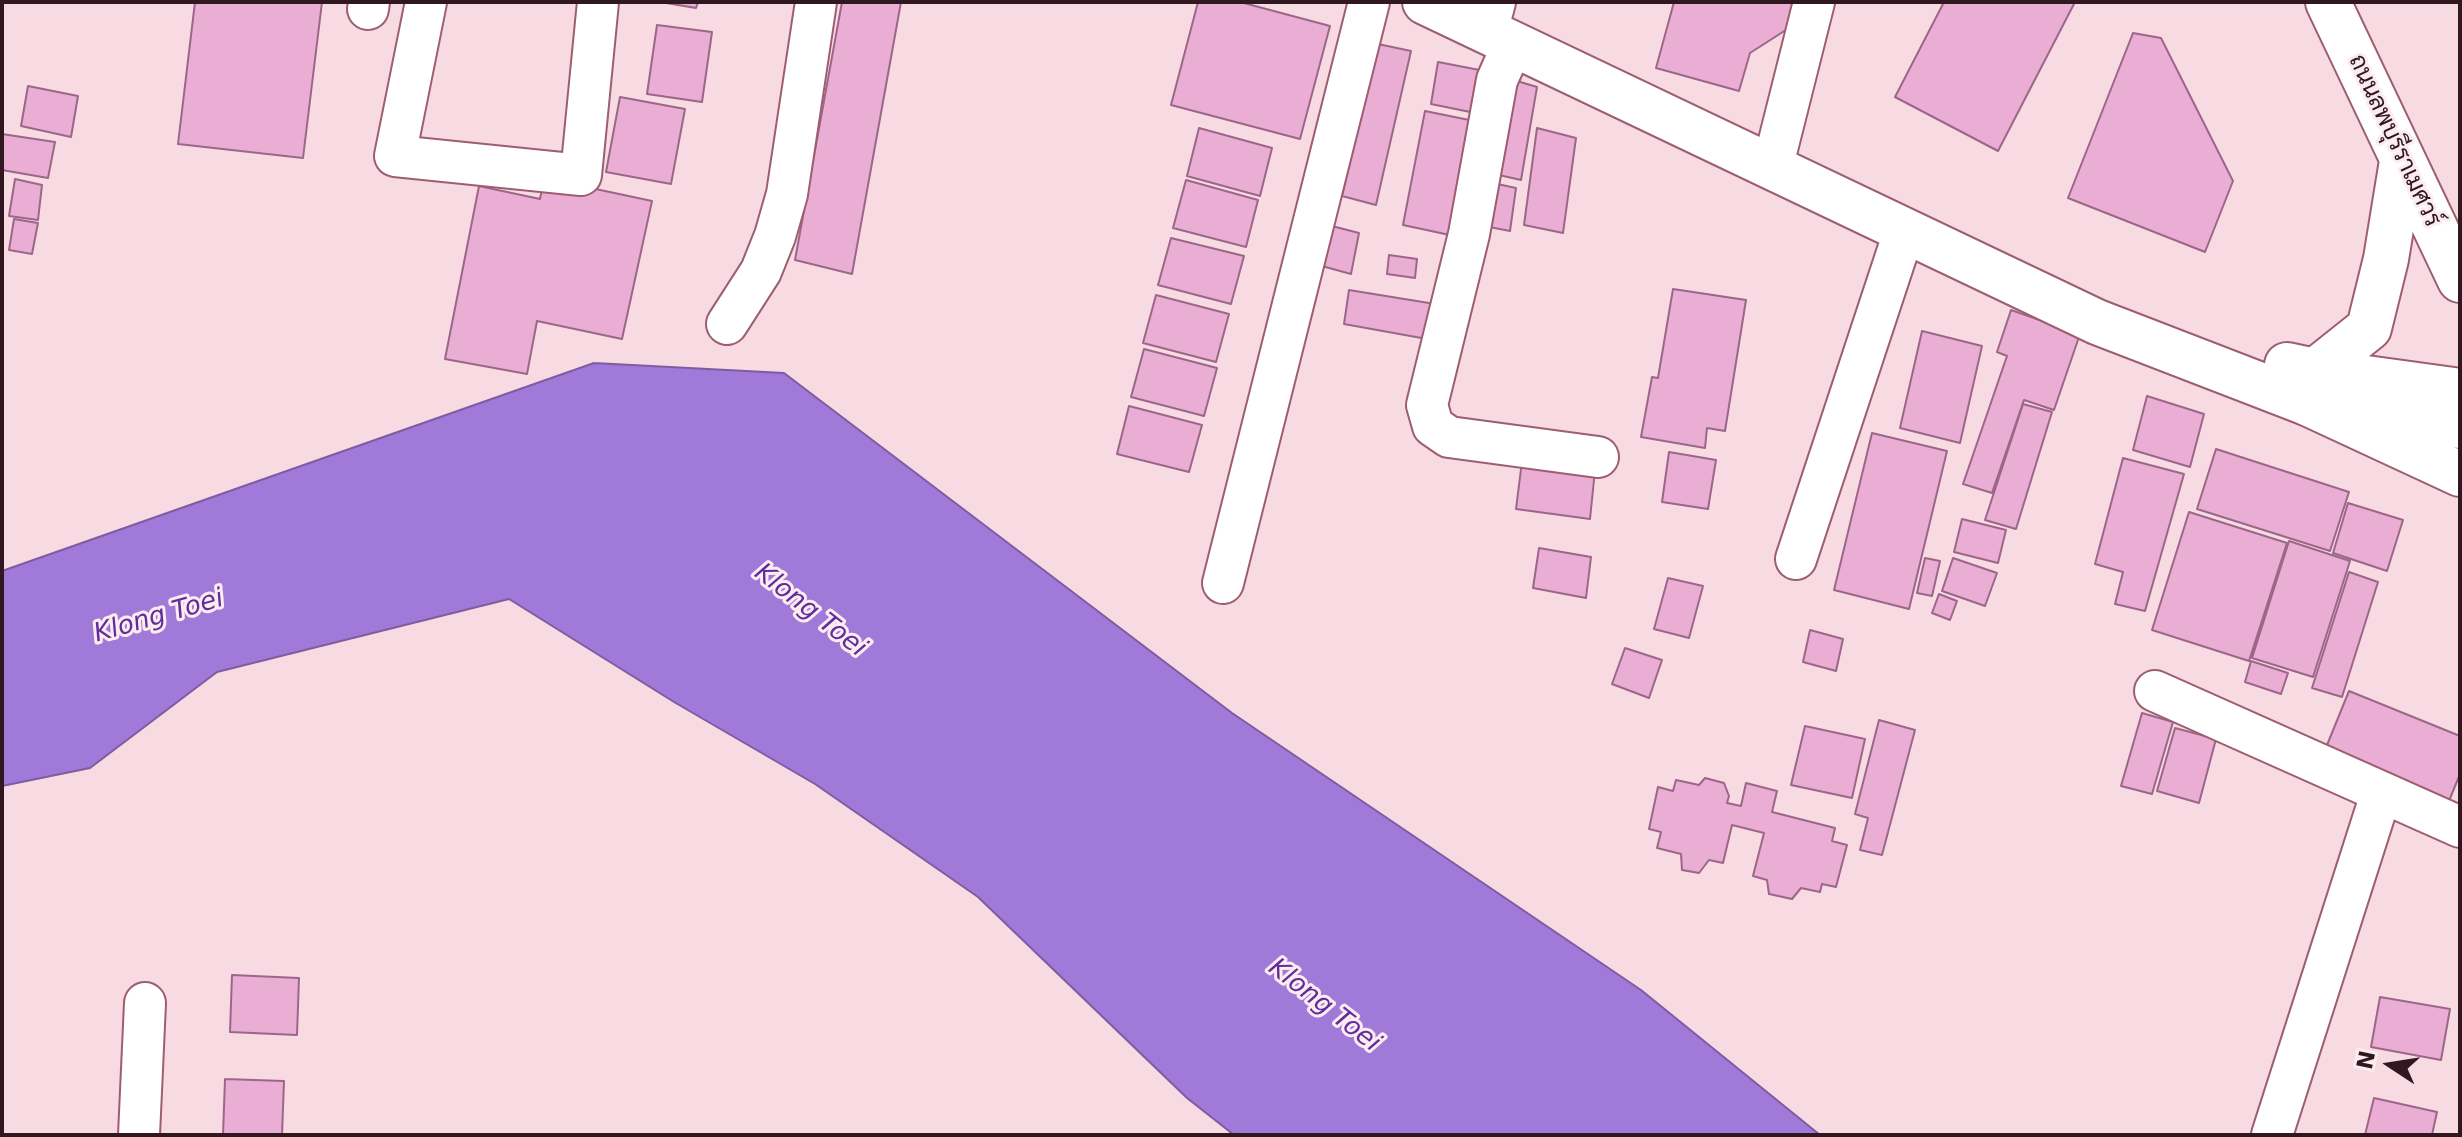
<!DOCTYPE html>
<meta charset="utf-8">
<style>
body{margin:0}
#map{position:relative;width:2462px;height:1137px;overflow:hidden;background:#f8dbe2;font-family:"DejaVu Sans",sans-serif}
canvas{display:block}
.frame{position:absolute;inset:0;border:4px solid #31171f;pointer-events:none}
.north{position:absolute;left:2350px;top:1025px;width:80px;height:80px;-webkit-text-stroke:6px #fbecf0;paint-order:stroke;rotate:282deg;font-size:22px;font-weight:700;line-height:32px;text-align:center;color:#31171f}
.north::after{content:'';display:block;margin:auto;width:28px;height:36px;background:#31171f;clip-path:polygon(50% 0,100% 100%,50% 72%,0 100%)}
</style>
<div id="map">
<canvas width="2462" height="1137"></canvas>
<div class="frame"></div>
<div class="north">N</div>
</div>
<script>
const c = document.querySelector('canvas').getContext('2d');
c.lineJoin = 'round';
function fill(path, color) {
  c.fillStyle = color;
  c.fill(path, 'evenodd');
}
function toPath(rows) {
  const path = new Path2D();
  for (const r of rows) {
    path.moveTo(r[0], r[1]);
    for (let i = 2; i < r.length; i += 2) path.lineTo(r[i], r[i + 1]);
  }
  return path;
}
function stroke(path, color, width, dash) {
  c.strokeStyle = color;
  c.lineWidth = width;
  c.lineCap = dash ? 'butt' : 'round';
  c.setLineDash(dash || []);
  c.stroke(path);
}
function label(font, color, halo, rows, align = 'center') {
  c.font = font + ' "DejaVu Sans",Sarabun,sans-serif';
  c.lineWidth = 6;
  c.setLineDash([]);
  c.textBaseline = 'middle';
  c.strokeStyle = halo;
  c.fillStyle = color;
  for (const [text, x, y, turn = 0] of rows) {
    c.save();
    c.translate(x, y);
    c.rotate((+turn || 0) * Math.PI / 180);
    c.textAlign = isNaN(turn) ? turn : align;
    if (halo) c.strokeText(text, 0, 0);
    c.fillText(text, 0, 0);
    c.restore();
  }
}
const water = toPath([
 [594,363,784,373,1232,713,1641,990,1820,1135,1234,1135,1187,1098,978,897,815,784,674,702,509,599,217,672,90,768,2,786,2,571,594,363]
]);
const building = toPath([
 [195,2,322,2,303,158,178,144,195,2],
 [660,2,698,2,696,8,660,2],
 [842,2,901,2,852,274,795,260,842,2],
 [1198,2,1240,2,1330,26,1300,139,1171,105,1198,2],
 [1674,2,1796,2,1789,28,1750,53,1739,91,1656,68,1674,2],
 [1944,2,2075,2,1998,151,1895,97,1944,2],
 [657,25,712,32,702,102,647,94,657,25],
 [2133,33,2161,38,2233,181,2205,252,2068,198,2133,33],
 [1378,44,1411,51,1376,205,1342,196,1378,44],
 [1438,62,1490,72,1480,114,1431,104,1438,62],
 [1507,78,1537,87,1521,180,1490,173,1507,78],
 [28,86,78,96,71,137,21,126,28,86],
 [620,97,685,109,671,184,606,172,620,97],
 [1425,111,1479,122,1459,237,1403,225,1425,111],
 [1199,128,1272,148,1260,196,1187,176,1199,128],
 [1537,128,1576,138,1563,233,1524,225,1537,128],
 [2,134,55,142,48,178,2,170,2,134],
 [544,178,652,201,622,339,537,321,527,374,445,359,479,186,540,199,544,178],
 [15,179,42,185,38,220,9,216,15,179],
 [1186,180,1258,200,1246,247,1173,228,1186,180],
 [1488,182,1516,188,1510,231,1479,225,1488,182],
 [14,219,38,223,32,254,9,250,14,219],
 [1328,225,1359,233,1351,274,1318,265,1328,225],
 [1171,238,1244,256,1231,304,1158,285,1171,238],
 [1389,255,1417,259,1415,278,1387,274,1389,255],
 [1673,289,1746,300,1725,431,1707,428,1705,448,1641,437,1652,377,1658,378,1673,289],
 [1349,290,1435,304,1427,339,1344,324,1349,290],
 [1156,295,1229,314,1216,362,1143,343,1156,295],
 [2011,310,2080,334,2054,410,2024,400,1992,493,1963,484,2007,356,1997,352,2011,310],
 [1922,331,1982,346,1960,443,1900,428,1922,331],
 [1144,349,1217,368,1204,416,1131,397,1144,349],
 [2147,396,2204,414,2190,467,2133,450,2147,396],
 [2023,404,2052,412,2016,529,1985,520,2023,404],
 [1129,406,1202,425,1189,472,1117,454,1129,406],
 [1872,433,1947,451,1909,609,1834,590,1872,433],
 [2216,449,2349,492,2330,551,2197,509,2216,449],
 [1669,452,1716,460,1708,509,1662,502,1669,452],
 [2123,458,2184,474,2145,611,2115,604,2123,572,2095,564,2123,458],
 [1522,461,1595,470,1590,519,1516,509,1522,461],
 [2348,503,2403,520,2387,571,2333,553,2348,503],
 [2189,512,2287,543,2249,661,2152,630,2189,512],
 [1962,519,2006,530,1998,563,1954,552,1962,519],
 [2289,541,2350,561,2313,677,2252,658,2289,541],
 [1539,548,1591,557,1586,598,1533,588,1539,548],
 [1925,558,1940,561,1932,596,1917,593,1925,558],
 [1953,558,1997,573,1985,606,1942,591,1953,558],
 [2349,572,2378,582,2342,697,2312,688,2349,572],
 [1668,578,1703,586,1689,638,1654,629,1668,578],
 [1939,594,1957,601,1950,620,1932,613,1939,594],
 [1810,630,1843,639,1836,671,1803,662,1810,630],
 [1625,648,1662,660,1649,698,1612,684,1625,648],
 [2251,661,2288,673,2281,694,2245,682,2251,661],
 [2349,691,2460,736,2460,774,2449,801,2325,750,2349,691],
 [2142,713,2173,722,2152,794,2121,786,2142,713],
 [1879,720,1915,730,1882,855,1860,850,1868,818,1855,814,1879,720],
 [1805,726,1865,739,1852,798,1791,785,1805,726],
 [2175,728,2216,739,2199,803,2157,791,2175,728],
 [1705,778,1724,783,1729,796,1727,803,1741,806,1746,783,1777,791,1772,812,1835,828,1832,841,1847,845,1836,887,1822,884,1820,892,1801,888,1792,899,1769,894,1767,880,1753,876,1764,833,1732,825,1723,863,1709,860,1699,873,1682,870,1681,854,1657,848,1661,832,1649,829,1658,787,1673,791,1676,780,1699,785,1705,778],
 [232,975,299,978,297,1035,230,1032,232,975],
 [2380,997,2450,1009,2441,1060,2371,1047,2380,997],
 [225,1079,284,1081,282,1135,223,1135,225,1079],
 [2374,1098,2437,1112,2432,1135,2365,1135,2374,1098]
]);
const minor = toPath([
 [426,2,395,156,581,175,598,2],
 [368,9,369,2],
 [1487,32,1495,2],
 [1513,44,1497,80,1469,234,1427,405,1433,426,1449,437,1598,457],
 [1772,169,1814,2],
 [727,324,761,271,775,236,787,194,816,2],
 [1796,559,1904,232],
 [1223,583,1369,2],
 [2155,691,2460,827],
 [139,1135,145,1003],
 [2272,1135,2381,794]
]);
const tertiary = toPath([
 [1425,2,2097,322,2307,403,2460,426],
 [2287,365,2315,371,2460,391]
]);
const primary = toPath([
 [2328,2,2460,280],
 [2315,371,2369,328,2386,259,2402,161],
 [2307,403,2460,474]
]);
const streetNames = [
 ["ถนนลพบุรีราเมศวร์",2394,141,65]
];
const waterNames = [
 ["Klong Toei",810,611,38],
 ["Klong Toei",159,617,-16],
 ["Klong Toei",1324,1006,38]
];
fill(water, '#a079d9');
stroke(water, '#7f5ca1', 2);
fill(building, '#eaaed4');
stroke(building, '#9c6689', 2);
stroke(minor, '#9d5e71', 44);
stroke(tertiary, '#9d5e71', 48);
stroke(primary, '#9d5e71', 48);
stroke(minor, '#fff', 40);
stroke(tertiary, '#fff', 44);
stroke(primary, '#fff', 44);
label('24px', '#31171f', '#fbecf0', streetNames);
label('italic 26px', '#622c9d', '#fbecf0', waterNames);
</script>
